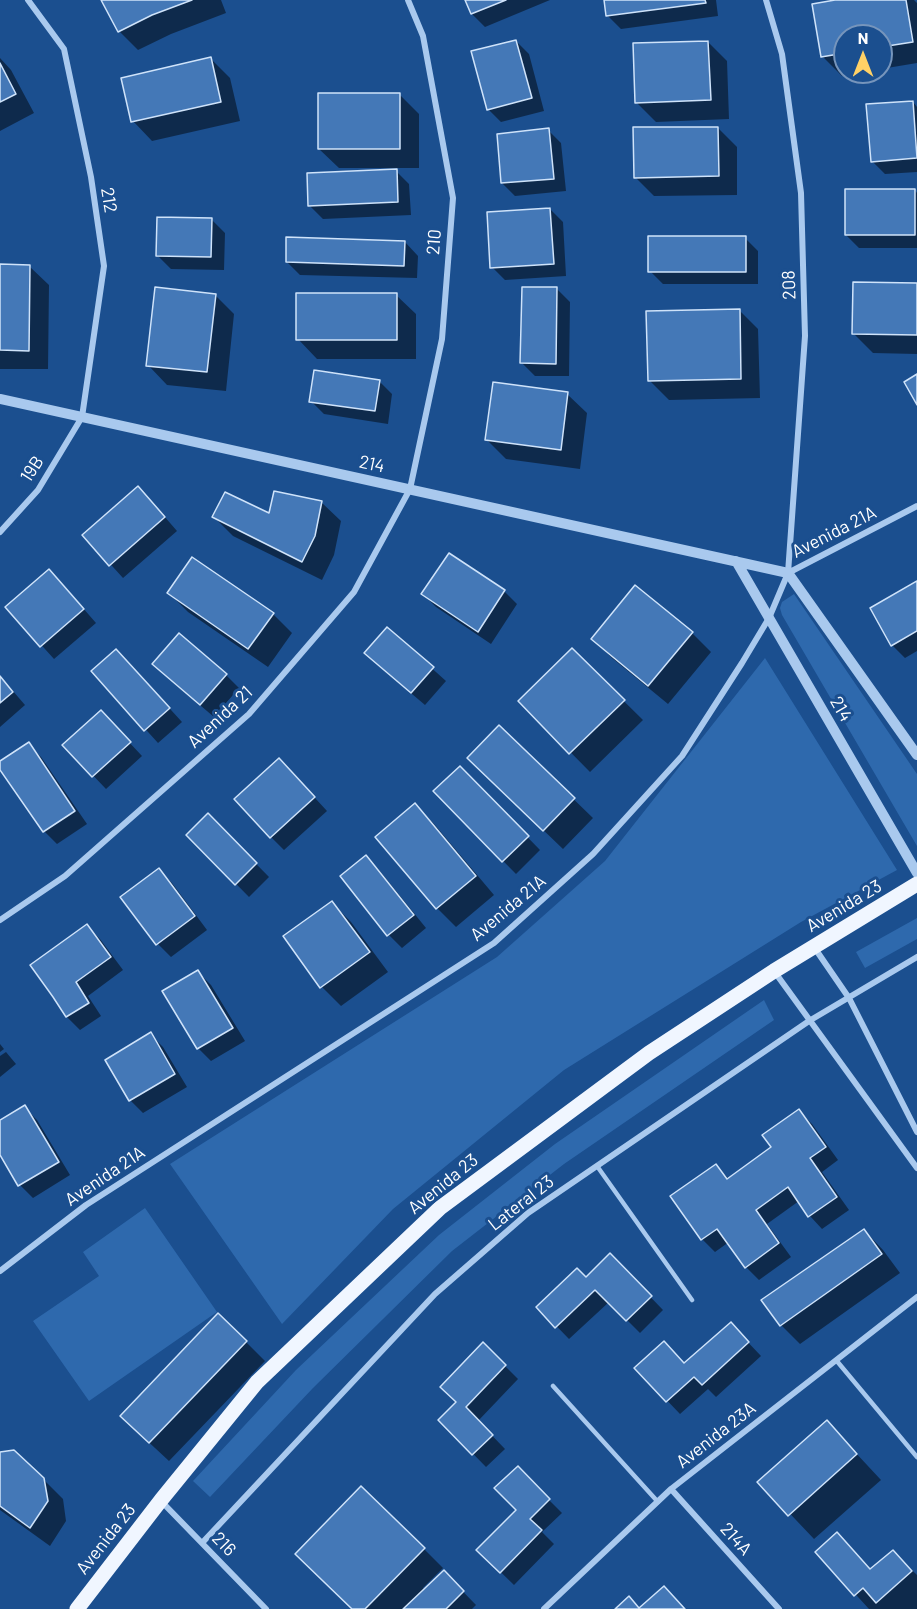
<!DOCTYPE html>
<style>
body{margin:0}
#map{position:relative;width:917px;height:1609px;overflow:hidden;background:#1b4f8f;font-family:Barlow,sans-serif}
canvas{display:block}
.north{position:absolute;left:833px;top:24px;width:60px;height:60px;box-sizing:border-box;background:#1b4f8f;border:2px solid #7695bc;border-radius:50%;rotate:0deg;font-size:16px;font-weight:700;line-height:24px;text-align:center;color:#fff}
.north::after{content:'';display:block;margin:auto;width:21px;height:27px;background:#ffd166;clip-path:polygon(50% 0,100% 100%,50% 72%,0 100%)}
</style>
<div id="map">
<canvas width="917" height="1609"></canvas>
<div class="north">N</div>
</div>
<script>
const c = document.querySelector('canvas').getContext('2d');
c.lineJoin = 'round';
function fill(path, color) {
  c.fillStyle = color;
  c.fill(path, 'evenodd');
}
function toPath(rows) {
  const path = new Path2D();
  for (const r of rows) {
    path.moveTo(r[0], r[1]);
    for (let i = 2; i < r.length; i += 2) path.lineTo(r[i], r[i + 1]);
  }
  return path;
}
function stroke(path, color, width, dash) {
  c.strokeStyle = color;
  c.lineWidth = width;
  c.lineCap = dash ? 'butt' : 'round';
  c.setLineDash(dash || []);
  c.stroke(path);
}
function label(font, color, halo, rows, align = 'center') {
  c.font = font + ' Barlow,sans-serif';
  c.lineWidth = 6;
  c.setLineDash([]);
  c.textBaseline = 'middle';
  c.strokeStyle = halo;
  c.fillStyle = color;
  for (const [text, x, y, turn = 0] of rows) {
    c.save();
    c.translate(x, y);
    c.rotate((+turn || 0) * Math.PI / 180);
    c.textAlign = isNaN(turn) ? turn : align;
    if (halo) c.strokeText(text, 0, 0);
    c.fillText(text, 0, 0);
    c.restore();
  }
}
const green = toPath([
 [794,594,917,774,917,846,782,615,780,608,782,602],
 [765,658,897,870,801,922,564,1070,393,1209,282,1324,170,1164,497,957,605,861],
 [917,918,917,939,865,968,856,952],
 [764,1000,774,1020,564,1164,452,1251,313,1388,210,1497,193,1481,296,1370,439,1235,555,1144],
 [145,1208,217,1312,89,1401,33,1321,99,1276,83,1252]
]);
const shadow = toPath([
 [103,0,221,0,226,13,171,34,138,50,119,31],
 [467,0,550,0,485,27,472,14],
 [606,0,716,0,718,16,621,29,608,16],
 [844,0,914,0,917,3,917,63,881,69,881,36,845,36,845,72,866,72,842,76,823,57,814,5],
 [516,41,529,54,544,111,501,122,488,109],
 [708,42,727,61,729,119,656,122,636,102],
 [0,58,11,70,34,113,0,131],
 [211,59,230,78,240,121,152,141,133,121],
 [400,95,419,114,419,168,339,168,319,149],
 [913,102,917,107,917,172,885,174,872,161],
 [718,128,737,147,737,195,654,196,635,177],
 [548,130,561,143,566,191,515,196,502,183],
 [396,171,409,184,411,215,323,219,310,206],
 [915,190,917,193,917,248,859,248,846,235],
 [550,209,563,222,566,276,505,280,492,267],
 [212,220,225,233,224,270,171,269,158,256],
 [745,238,758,251,758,284,663,284,650,271],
 [405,242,418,256,417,278,300,275,287,262],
 [0,266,29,266,49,285,48,369,0,369],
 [917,284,917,354,873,353,854,334],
 [557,289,570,302,569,376,535,376,522,363],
 [215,295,234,314,226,391,167,385,148,365],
 [396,295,416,314,416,359,317,359,298,339],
 [739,310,758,329,760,398,669,400,649,380],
 [379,381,392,394,388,424,324,414,311,401],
 [567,394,587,413,580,469,506,459,487,440],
 [151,501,177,531,123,578,84,535],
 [321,502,341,521,334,555,322,580,233,536,214,517,270,515],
 [449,555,504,591,517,604,491,644,436,607,423,594],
 [917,583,917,651,905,658,892,645],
 [62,584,96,623,54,659,7,607],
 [636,587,692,633,711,652,668,704,612,658,593,639],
 [169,593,273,614,292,633,268,667,188,612],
 [388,629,446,681,425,705,379,666],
 [572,650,643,720,590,772,520,701],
 [129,664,182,722,158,743,93,671],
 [154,664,226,675,239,688,214,717,167,677],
 [0,676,25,705,0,727],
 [113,725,142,756,106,789,64,745],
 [499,727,593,818,563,849,488,777],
 [28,744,41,757,87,824,57,844,44,831,0,767,0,763],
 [460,768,540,850,516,874,435,792],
 [292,773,327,811,284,850,271,837],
 [415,805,434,824,494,895,456,927,437,908],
 [208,815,269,877,249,897,188,835],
 [366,857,379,870,426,928,402,948,389,935,342,876],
 [159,870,172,883,207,930,171,957,158,944,122,898],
 [332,903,351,922,388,972,341,1006,322,987],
 [87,926,100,939,123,970,88,996,101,1016,80,1030,67,1017,55,996],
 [198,972,211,985,245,1041,211,1061,198,1048],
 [150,1034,163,1047,187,1087,143,1113,130,1100],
 [0,1044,4,1049,0,1052],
 [6,1052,16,1064,0,1077,0,1056],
 [24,1107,37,1120,70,1175,33,1198,20,1185,0,1152,0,1122],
 [799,1111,812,1124,838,1160,822,1172,849,1210,822,1229,810,1216,799,1201,767,1224,791,1257,759,1280,746,1267,729,1242,715,1252,702,1239,716,1166,729,1179,773,1148],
 [864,1230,883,1250,900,1273,800,1344,781,1325],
 [610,1255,663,1310,640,1333,609,1302,569,1339,538,1307,586,1279],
 [743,1337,761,1356,716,1397,708,1389,680,1414,636,1368,685,1365],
 [246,1342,265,1361,169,1461,141,1435],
 [483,1344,518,1379,478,1421,505,1449,486,1467,440,1420,458,1403],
 [827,1422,881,1480,814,1539,760,1482],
 [0,1453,43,1479,63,1499,66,1521,50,1546,0,1510],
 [517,1468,562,1513,542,1532,554,1544,514,1585,478,1550,518,1510],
 [837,1534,872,1570,893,1552,917,1575,917,1609,869,1609,817,1552],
 [424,1549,443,1568,423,1588,425,1590,444,1572,476,1605,472,1609,354,1609]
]);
const building = toPath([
 [101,0,192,0,152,15,118,32,101,0],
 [465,0,506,0,471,14,465,0],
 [604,0,705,0,706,3,606,16,604,0],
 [835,0,906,0,913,42,881,47,881,36,845,36,845,53,821,57,812,4,835,0],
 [516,40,532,98,487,110,471,51,516,40],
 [708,41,711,100,635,103,633,43,708,41],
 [211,57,221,102,131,122,121,78,211,57],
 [0,63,16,94,0,102,0,63],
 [318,93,400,93,400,149,318,149,318,93],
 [913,101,917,158,871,162,866,104,913,101],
 [633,127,718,127,719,176,634,178,633,127],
 [549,128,554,179,501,183,497,134,549,128],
 [397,169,398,202,308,206,307,173,397,169],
 [845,189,915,189,915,235,845,235,845,189],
 [550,208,554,264,490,268,487,212,550,208],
 [157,217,212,218,211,257,156,256,157,217],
 [648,236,746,236,746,272,648,272,648,236],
 [286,237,405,241,404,266,286,262,286,237],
 [0,264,30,265,29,351,0,350,0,264],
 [853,282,917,283,917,335,852,334,853,282],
 [155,287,216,294,207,372,146,366,155,287],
 [522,287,557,287,556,364,520,363,522,287],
 [296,293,397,293,397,340,296,340,296,293],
 [740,309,741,379,648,381,646,311,740,309],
 [314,370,380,380,375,411,309,402,314,370],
 [917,374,917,405,904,382,917,374],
 [493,382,568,392,561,450,485,440,493,382],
 [138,486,165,517,109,566,82,535,138,486],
 [274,491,322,501,315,536,302,562,212,517,225,492,269,513,274,491],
 [449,553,505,590,478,632,421,594,449,553],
 [192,557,274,613,248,649,167,593,192,557],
 [49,569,84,609,40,647,5,607,49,569],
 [917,581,917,631,891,646,870,608,917,581],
 [635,585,693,632,648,686,591,639,635,585],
 [387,627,434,667,411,693,364,653,387,627],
 [179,633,227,674,200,705,152,664,179,633],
 [572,648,625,700,569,754,518,701,572,648],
 [116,649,170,708,144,731,91,671,116,649],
 [0,676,13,692,0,703,0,676],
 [101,710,131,742,92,777,62,745,101,710],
 [499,725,575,798,543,831,467,758,499,725],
 [29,742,75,811,43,832,0,770,0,761,29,742],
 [279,758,315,797,270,838,234,799,279,758],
 [460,766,529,836,502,862,433,791,460,766],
 [415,803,476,876,436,909,375,837,415,803],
 [208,813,257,863,235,885,186,835,208,813],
 [366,855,414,915,387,936,340,876,366,855],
 [159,868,195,916,156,945,120,897,159,868],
 [332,901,370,952,320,988,283,936,332,901],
 [87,924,111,957,76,982,89,1003,66,1017,53,997,30,965,87,924],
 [198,970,233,1028,197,1049,162,991,198,970],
 [151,1032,175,1074,129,1101,105,1060,151,1032],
 [25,1105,59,1162,18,1186,0,1155,0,1120,25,1105],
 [799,1109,826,1147,810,1158,837,1197,808,1217,788,1187,756,1210,779,1243,745,1268,717,1229,701,1240,670,1196,716,1164,727,1179,771,1147,762,1135,799,1109],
 [864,1229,882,1254,780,1326,761,1300,864,1229],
 [610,1253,652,1296,626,1321,595,1290,555,1328,536,1307,577,1268,586,1277,610,1253],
 [218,1313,247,1341,149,1443,120,1416,218,1313],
 [731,1322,749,1342,702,1385,694,1377,666,1402,634,1368,664,1341,684,1363,731,1322],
 [483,1342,506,1365,466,1407,493,1435,472,1455,438,1420,456,1402,440,1387,483,1342],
 [827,1420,857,1454,788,1516,757,1482,827,1420],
 [14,1450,44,1478,48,1501,30,1528,0,1506,0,1452,14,1450],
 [518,1466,550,1499,530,1519,542,1530,500,1573,476,1550,516,1510,494,1488,518,1466],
 [361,1486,425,1548,365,1609,352,1609,295,1554,361,1486],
 [837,1532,870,1569,893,1550,912,1571,876,1603,863,1588,854,1596,815,1552,837,1532],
 [444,1570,464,1591,446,1609,403,1609,444,1570],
 [664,1586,685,1609,615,1609,629,1596,639,1608,664,1586]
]);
const service = toPath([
 [597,1166,692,1300],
 [836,1360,917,1457],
 [553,1386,658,1502]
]);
const minor = toPath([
 [0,532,38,490,82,417,104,266,91,177,64,49,28,0],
 [788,573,917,506],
 [0,920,65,876,249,714,354,592,410,489,442,339,453,198,423,36,408,0],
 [814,947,849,998,917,1132],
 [774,971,917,1168],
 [0,1271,86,1205,494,943,593,854,682,756,742,663,769,618,788,573,805,336,801,193,782,54,766,0],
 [671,1489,779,1609],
 [161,1501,266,1609],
 [202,1543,435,1294,528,1213,809,1021,917,957],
 [544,1609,671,1489,917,1297]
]);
const tertiary = toPath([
 [0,399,788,573,917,755],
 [736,561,917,873]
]);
const primary = toPath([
 [77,1609,161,1500,257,1382,440,1208,649,1053,774,971,917,884]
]);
const streetNames = [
 ["212",109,200,81],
 ["210",434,242,-86],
 ["208",789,285,-92],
 ["214",372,464,12],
 ["19B",32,469,-57],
 ["Avenida 21A",834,532,-27],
 ["214",841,709,60],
 ["Avenida 21",220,717,-43],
 ["Avenida 23",844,906,-31],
 ["Avenida 21A",508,908,-40],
 ["Avenida 21A",105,1176,-34],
 ["Avenida 23",443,1184,-39],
 ["Lateral 23",521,1203,-38],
 ["Avenida 23A",716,1435,-38],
 ["Avenida 23",106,1539,-52],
 ["214A",736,1539,48],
 ["216",224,1544,46]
];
fill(green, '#2e69ad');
fill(shadow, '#0007');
fill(building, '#4478b7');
stroke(building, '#cfe3fa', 1.5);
stroke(service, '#a9c9ee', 4.5);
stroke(minor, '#a9c9ee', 6);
stroke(tertiary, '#a9c9ee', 10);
stroke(primary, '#f0f6ff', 15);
label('18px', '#fff', '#1b4f8f', streetNames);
</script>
